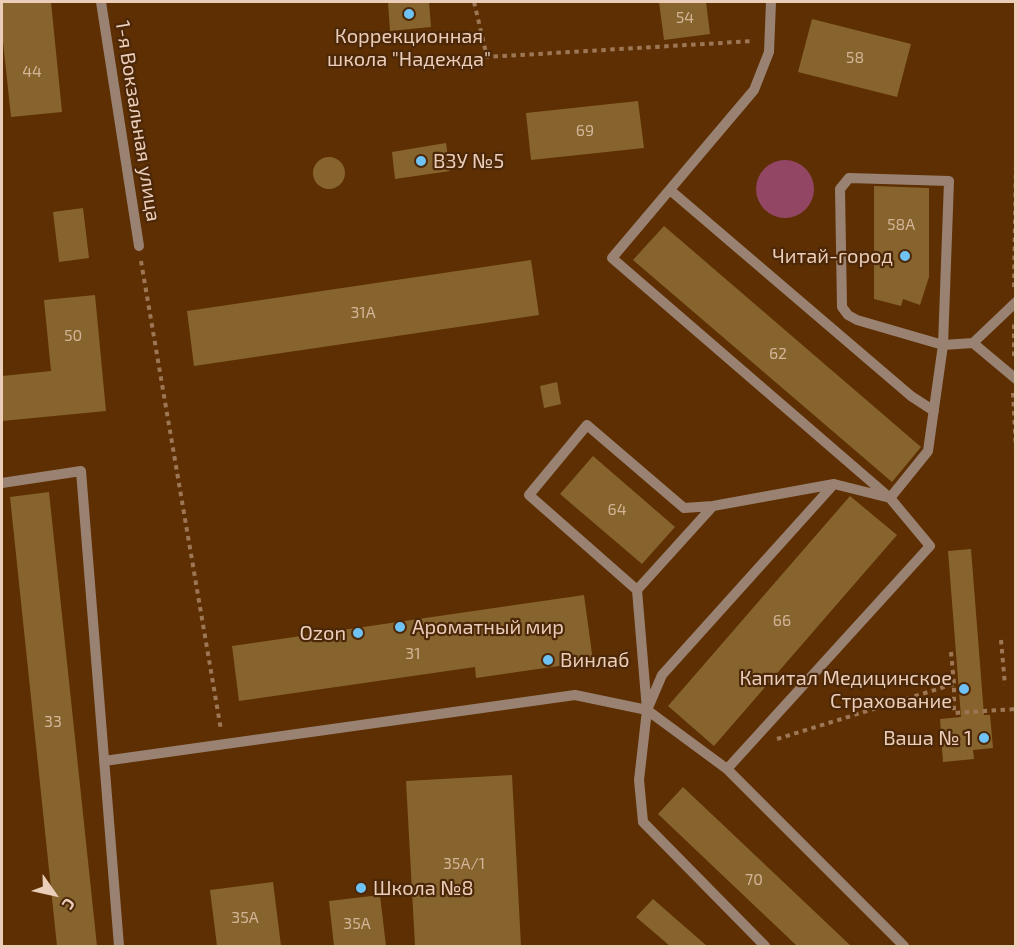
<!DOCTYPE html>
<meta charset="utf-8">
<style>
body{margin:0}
#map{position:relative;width:1017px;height:948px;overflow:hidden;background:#5d2f02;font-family:"Exo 2",sans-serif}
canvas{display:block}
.frame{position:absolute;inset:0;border:3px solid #ebceba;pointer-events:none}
.north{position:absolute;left:24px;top:864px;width:60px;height:60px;-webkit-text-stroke:4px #4c2809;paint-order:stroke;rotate:124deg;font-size:16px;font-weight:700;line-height:24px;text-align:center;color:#ebceba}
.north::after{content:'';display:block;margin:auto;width:21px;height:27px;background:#ebceba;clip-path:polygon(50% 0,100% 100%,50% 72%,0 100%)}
</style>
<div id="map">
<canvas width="1017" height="948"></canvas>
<div class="frame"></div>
<div class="north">С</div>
</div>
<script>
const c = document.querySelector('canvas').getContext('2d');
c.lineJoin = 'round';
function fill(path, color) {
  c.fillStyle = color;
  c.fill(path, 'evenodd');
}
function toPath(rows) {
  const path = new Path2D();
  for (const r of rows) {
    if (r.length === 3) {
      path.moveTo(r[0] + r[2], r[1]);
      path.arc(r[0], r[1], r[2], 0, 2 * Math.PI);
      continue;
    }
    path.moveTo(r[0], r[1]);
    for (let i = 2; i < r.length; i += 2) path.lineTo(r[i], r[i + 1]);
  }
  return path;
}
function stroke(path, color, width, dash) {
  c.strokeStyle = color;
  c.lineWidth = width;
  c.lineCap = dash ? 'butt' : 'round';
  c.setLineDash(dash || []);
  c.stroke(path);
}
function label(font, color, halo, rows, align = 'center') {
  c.font = font + ' "Exo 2",sans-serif';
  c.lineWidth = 4.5;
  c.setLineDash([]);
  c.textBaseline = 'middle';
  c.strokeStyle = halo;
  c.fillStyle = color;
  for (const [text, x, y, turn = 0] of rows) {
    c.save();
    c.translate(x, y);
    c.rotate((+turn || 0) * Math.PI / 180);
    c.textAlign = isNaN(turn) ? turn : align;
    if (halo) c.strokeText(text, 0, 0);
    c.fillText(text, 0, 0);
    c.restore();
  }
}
const green = toPath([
 [785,189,29]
]);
const building = toPath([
 [2,2,51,2,62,112,11,117,2,32],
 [388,2,429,2,431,27,390,31],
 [659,2,706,2,710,34,664,40],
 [812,19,911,44,897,97,798,72],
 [638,101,644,148,531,160,526,113],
 [446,143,450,171,395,179,392,152],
 [329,173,16],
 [874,186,929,188,929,277,920,305,903,299,901,306,874,299],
 [83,208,89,258,59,262,53,212],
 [664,226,921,447,892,482,633,260],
 [531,260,539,315,194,366,187,311],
 [95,295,106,411,2,421,2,376,51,371,44,300],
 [557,382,561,404,544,408,540,386],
 [593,456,675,527,642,564,560,494],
 [49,492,97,946,57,946,10,497],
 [850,496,897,535,714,746,668,706],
 [971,549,984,715,990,715,993,748,973,750,974,759,943,762,940,719,961,717,948,551],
 [584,595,593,661,476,678,475,667,239,701,232,646],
 [512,775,521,946,415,946,406,781],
 [683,787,851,946,797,946,658,814],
 [273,882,281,946,217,946,210,890],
 [380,895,386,946,334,946,329,901],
 [653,899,707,946,670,946,636,917]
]);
const path = toPath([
 [474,2,487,57,754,41],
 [141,261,221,730],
 [1014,287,1016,159],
 [1014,356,1014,324],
 [1013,393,1016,451],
 [1001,640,1005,685],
 [951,652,954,684],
 [777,739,954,684,954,713,1016,709]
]);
const minor = toPath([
 [101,2,139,246],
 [771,2,769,52,754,90,612,258,890,498,928,451,943,345,973,343,1016,302],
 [849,178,949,181,943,345,857,320,848,315,842,307,840,189,849,178],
 [670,190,911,396,934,411],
 [973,343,1016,379],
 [2,483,81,471,119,946],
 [637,590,713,506],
 [104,761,575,695,647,710],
 [727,769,904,946],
 [765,946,643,822,639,780,647,710,637,590,529,495,587,425,684,508,713,506,834,484,890,498,930,546,727,769,647,710,662,675,834,484]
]);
const markers = [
 [409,14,6,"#6fc2f4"],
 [421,161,6,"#6fc2f4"],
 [905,256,6,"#6fc2f4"],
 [400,627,6,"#6fc2f4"],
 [358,633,6,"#6fc2f4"],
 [548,660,6,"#6fc2f4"],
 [964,689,6,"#6fc2f4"],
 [984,738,6,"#6fc2f4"],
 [361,888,6,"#6fc2f4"]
];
const numberNames = [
 ["54",685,18],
 ["58",855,58],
 ["44",32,72],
 ["69",585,131],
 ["58А",901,225],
 ["31А",363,313],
 ["50",73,336],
 ["62",778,354],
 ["64",617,510],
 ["66",782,621],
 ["31",413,654],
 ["33",53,722],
 ["35А/1",464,864],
 ["70",754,880],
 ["35А",245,918],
 ["35А",357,924]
];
const poiNames = [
 ["Коррекционная",409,36,"center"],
 ["школа \"Надежда\"",409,59,"center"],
 ["ВЗУ №5",433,161],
 ["Читай-город",893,256,"right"],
 ["Ароматный мир",412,627],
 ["Ozon",346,633,"right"],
 ["Винлаб",560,660],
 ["Капитал Медицинское",952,678,"right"],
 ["Страхование",952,701,"right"],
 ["Ваша № 1",972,738,"right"],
 ["Школа №8",373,888]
];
const streetNames = [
 ["1-я Вокзальная улица",138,121,81]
];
fill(green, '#924664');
fill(building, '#87642d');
stroke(path, '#9d7755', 4, [4.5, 4.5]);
stroke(minor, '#9a8272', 10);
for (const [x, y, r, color] of markers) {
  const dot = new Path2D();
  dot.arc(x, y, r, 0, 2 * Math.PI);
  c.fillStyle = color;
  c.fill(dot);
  stroke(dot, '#4c2809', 2);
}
label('16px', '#d2b497', null, numberNames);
label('20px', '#ebceba', '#4c2809', poiNames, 'left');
label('20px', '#ebceba', '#4c2809', streetNames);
</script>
